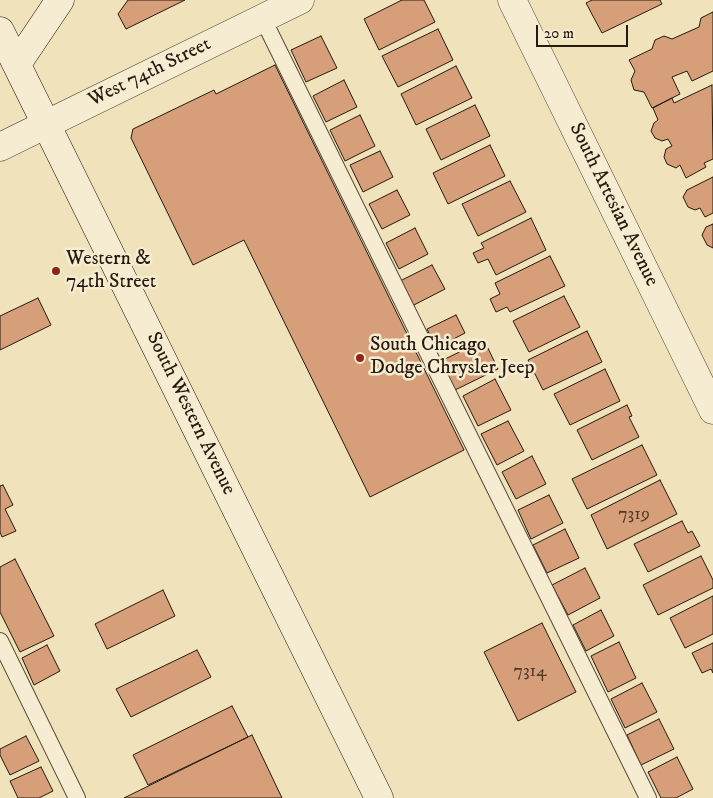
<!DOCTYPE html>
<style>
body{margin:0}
#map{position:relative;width:713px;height:798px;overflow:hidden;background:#f0e2ba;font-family:"IM FELL DW Pica",serif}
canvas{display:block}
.scale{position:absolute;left:536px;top:25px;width:92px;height:22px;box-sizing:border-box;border:2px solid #251a0d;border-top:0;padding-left:6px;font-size:15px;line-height:18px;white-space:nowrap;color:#251a0d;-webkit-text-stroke:4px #f5ecd2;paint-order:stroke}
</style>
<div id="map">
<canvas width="713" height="798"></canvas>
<div class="scale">20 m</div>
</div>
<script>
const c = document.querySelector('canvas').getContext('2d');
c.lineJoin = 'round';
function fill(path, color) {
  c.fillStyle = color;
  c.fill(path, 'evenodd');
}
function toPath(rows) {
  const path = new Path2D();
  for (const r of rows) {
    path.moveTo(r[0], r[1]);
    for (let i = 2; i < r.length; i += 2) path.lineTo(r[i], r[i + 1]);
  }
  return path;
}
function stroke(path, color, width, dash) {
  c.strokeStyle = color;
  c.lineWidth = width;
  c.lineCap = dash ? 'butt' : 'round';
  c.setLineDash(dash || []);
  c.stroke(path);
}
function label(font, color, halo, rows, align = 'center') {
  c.font = font + ' "IM FELL DW Pica",serif';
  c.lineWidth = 5;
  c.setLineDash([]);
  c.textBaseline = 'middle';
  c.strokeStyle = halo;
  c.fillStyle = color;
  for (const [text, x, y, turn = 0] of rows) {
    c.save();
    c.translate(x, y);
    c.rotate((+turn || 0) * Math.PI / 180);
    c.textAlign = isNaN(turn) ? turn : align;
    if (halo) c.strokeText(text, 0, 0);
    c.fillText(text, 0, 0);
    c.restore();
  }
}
const building = toPath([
 [128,0,185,0,126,29,118,14,128,0],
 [402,0,424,0,435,22,379,50,364,19,402,0],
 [592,0,660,0,662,4,602,33,586,3,592,0],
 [713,12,713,71,692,81,687,71,672,77,680,94,652,108,644,92,634,90,631,80,635,71,629,60,652,49,655,40,664,36,672,39,699,27,701,18,713,12],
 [438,29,453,60,398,87,382,56,438,29],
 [321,36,337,68,306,82,291,50,321,36],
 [275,65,464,450,370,497,244,240,193,265,131,138,133,129,214,90,216,94,275,65],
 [456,66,472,98,416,125,401,94,456,66],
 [344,80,357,107,326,122,313,96,344,80],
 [712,85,713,159,704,163,706,167,686,178,680,165,676,168,667,164,664,157,666,149,672,146,668,139,662,141,655,138,651,131,654,123,658,120,653,108,672,98,674,103,712,85],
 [475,105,490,136,441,160,426,129,475,105],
 [360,115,375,146,345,161,330,130,360,115],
 [490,145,505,176,448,204,433,173,490,145],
 [380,151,393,177,363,192,350,165,380,151],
 [713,177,713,213,705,217,700,208,695,210,688,207,683,197,687,190,713,177],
 [510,181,526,212,478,236,462,204,510,181],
 [397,190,410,215,382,229,369,204,397,190],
 [531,218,546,250,496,275,488,259,478,263,473,253,484,248,481,243,531,218],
 [713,224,713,248,707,245,702,235,706,227,713,224],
 [415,228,428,254,399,269,386,243,415,228],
 [550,256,565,286,510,312,507,307,496,312,490,299,500,294,495,283,550,256],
 [432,265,445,289,412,306,400,281,432,265],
 [564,296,580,327,529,352,513,321,564,296],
 [38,298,51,325,0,350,0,316,38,298],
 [456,315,465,333,436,348,427,329,456,315],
 [587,331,602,362,543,390,528,360,587,331],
 [484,340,498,369,455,390,441,361,484,340],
 [605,369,620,401,570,425,554,394,605,369],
 [495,379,511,410,478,426,463,396,495,379],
 [627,405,632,416,629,417,639,437,592,460,577,430,627,405],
 [508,421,524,451,497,465,481,434,508,421],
 [642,445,657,475,587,509,572,479,642,445],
 [532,456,546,484,516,499,502,472,532,456],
 [660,480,677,514,607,549,591,515,660,480],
 [3,485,13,505,5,509,16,531,2,537,0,532,0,486,3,485],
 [549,495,563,523,531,539,518,510,549,495],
 [682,521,688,533,692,531,700,546,648,572,634,544,682,521],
 [565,529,579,558,547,573,533,545,565,529],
 [701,556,713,580,713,588,658,615,643,585,701,556],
 [15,559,54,636,20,652,0,612,0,567,15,559],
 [585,568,600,598,568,615,552,585,585,568],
 [163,590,175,616,107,649,95,624,163,590],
 [713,596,713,634,685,648,670,618,713,596],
 [601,610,614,636,586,651,573,625,601,610],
 [542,623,576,692,518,721,484,652,542,623],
 [619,642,636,678,608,692,591,656,619,642],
 [713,643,713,673,711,669,702,673,692,653,713,643],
 [47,645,60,671,34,685,22,658,47,645],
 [197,650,211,677,131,717,116,689,197,650],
 [642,683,657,712,625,728,611,699,642,683],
 [232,706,248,737,148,785,133,755,232,706],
 [659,719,674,749,641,765,627,735,659,719],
 [252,735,282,798,124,798,252,735],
 [26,736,39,761,10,775,0,755,0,749,26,736],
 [677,757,693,789,676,798,661,798,648,772,677,757],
 [41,767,53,791,39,798,18,798,10,781,41,767]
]);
const service = toPath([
 [263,19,648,798],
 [0,641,77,798]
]);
const minor = toPath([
 [512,0,713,410],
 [0,147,300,0]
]);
const secondary = toPath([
 [0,31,379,798],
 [17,64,60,0]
]);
const markers = [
 [56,271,5,"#8f2418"],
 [360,358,5,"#8f2418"]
];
const numberNames = [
 ["7319",634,515],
 ["7314",530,672]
];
const streetNames = [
 ["West 74th Street",150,73,-26],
 ["South Artesian Avenue",613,205,64],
 ["South Western Avenue",190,414,64]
];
const poiNames = [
 ["Western &",66,260],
 ["74th Street",66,283],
 ["South Chicago",370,346],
 ["Dodge Chrysler Jeep",370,369]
];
fill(building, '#d69f79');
stroke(building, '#251a0d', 1);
stroke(service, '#584c38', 18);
stroke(minor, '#584c38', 29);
stroke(secondary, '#251a0d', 29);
stroke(service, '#f5ecd2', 16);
stroke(minor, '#f5ecd2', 28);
stroke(secondary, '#f5ecd2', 28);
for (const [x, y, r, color] of markers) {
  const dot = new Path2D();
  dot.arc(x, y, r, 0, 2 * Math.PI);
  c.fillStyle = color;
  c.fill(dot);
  stroke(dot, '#f5ecd2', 2);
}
label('18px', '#513b28', null, numberNames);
label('20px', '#251a0d', '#f5ecd2', streetNames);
label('20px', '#251a0d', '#f5ecd2', poiNames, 'left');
</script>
